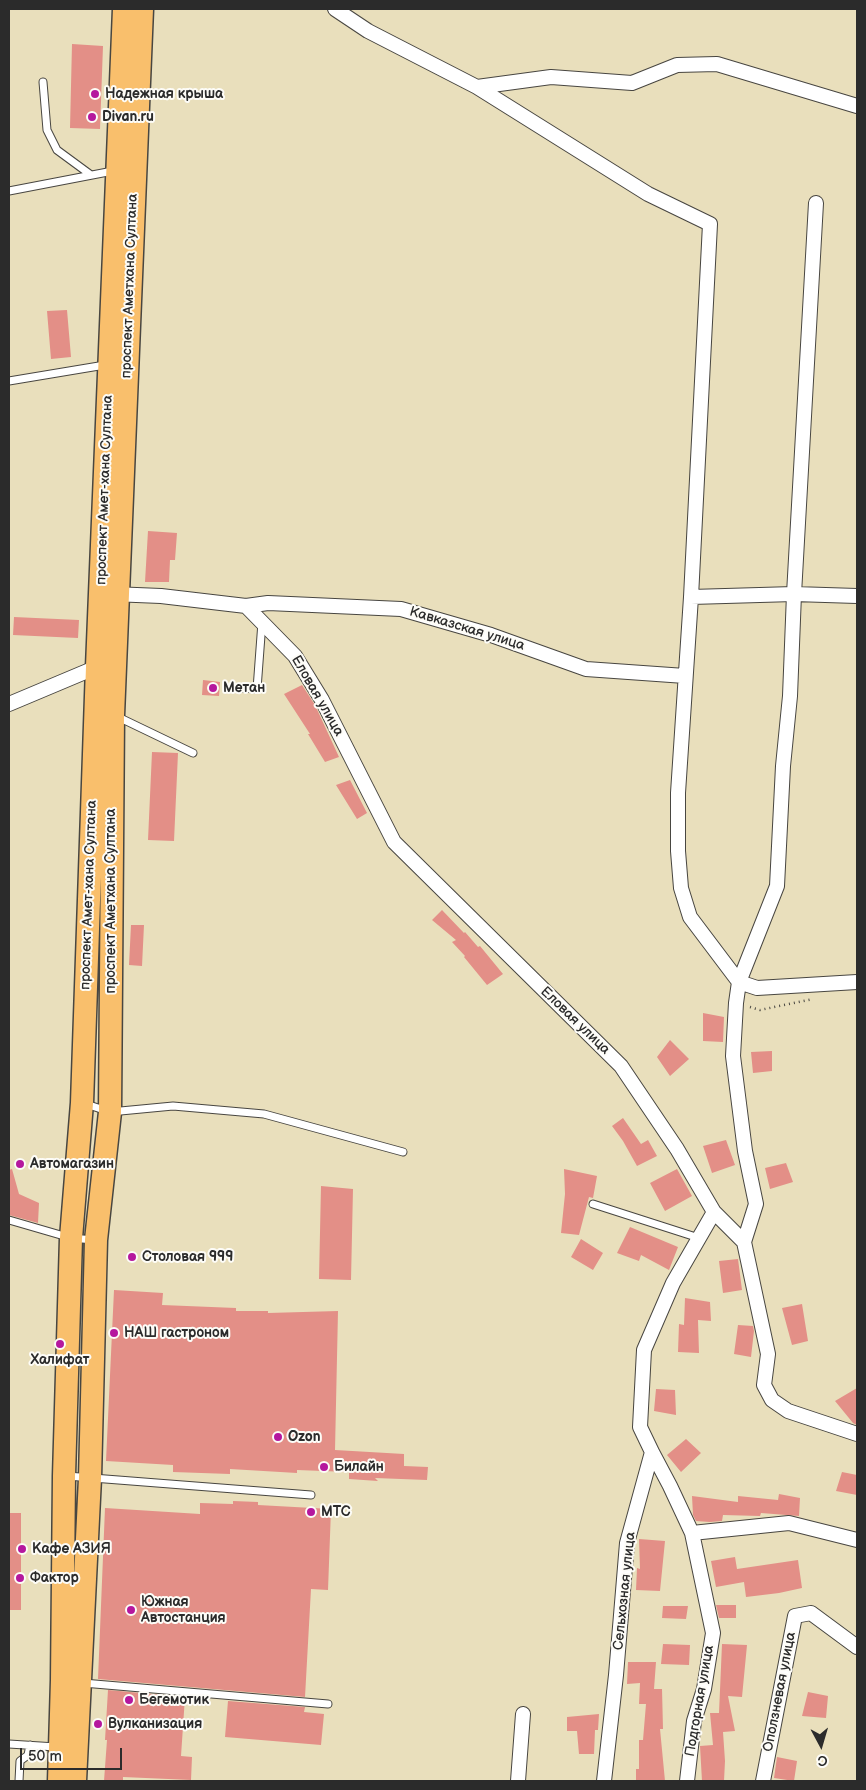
<!DOCTYPE html>
<meta charset="utf-8">
<style>
body{margin:0}
#map{position:relative;width:866px;height:1790px;overflow:hidden;background:#e9dfbc;font-family:"Balsamiq Sans",sans-serif}
canvas{display:block}
.frame{position:absolute;inset:0;border:10px solid #2b2b2b;pointer-events:none}
.north{position:absolute;left:796px;top:1720px;width:50px;height:50px;-webkit-text-stroke:4px #fdfcf7;paint-order:stroke;rotate:174deg;font-size:14px;font-weight:700;line-height:20px;text-align:center;color:#2b2b2b}
.north::after{content:'';display:block;margin:auto;width:18px;height:22px;background:#2b2b2b;clip-path:polygon(50% 0,100% 100%,50% 72%,0 100%)}
.scale{position:absolute;left:20px;top:1748px;width:102px;height:22px;box-sizing:border-box;border:2px solid #2b2b2b;border-top:0;padding-left:6px;font-size:15px;line-height:18px;white-space:nowrap;color:#2b2b2b;-webkit-text-stroke:4px #fdfcf7;paint-order:stroke}
</style>
<div id="map">
<canvas width="866" height="1790"></canvas>
<div class="frame"></div>
<div class="north">С</div>
<div class="scale">50 m</div>
</div>
<script>
const c = document.querySelector('canvas').getContext('2d');
c.lineJoin = 'round';
function fill(path, color) {
  c.fillStyle = color;
  c.fill(path, 'evenodd');
}
function toPath(rows) {
  const path = new Path2D();
  for (const r of rows) {
    path.moveTo(r[0], r[1]);
    for (let i = 2; i < r.length; i += 2) path.lineTo(r[i], r[i + 1]);
  }
  return path;
}
function stroke(path, color, width, dash) {
  c.strokeStyle = color;
  c.lineWidth = width;
  c.lineCap = dash ? 'butt' : 'round';
  c.setLineDash(dash || []);
  c.stroke(path);
}
function label(font, color, halo, rows, align = 'center') {
  c.font = font + ' "Balsamiq Sans",sans-serif';
  c.lineWidth = 4;
  c.setLineDash([]);
  c.textBaseline = 'middle';
  c.strokeStyle = halo;
  c.fillStyle = color;
  for (const [text, x, y, turn = 0] of rows) {
    c.save();
    c.translate(x, y);
    c.rotate((+turn || 0) * Math.PI / 180);
    c.textAlign = isNaN(turn) ? turn : align;
    if (halo) c.strokeText(text, 0, 0);
    c.fillText(text, 0, 0);
    c.restore();
  }
}
const building = toPath([
 [72,44,103,46,100,129,70,128],
 [67,310,71,357,51,359,47,311],
 [148,531,177,533,175,560,170,560,169,582,145,582],
 [14,617,79,620,78,638,13,635],
 [203,680,220,682,219,696,202,695],
 [302,685,315,705,339,757,325,762,308,734,310,734,284,694],
 [152,752,178,753,174,841,148,840],
 [350,780,367,813,357,819,336,785],
 [442,910,464,933,465,932,478,947,480,946,503,974,487,985,464,957,465,956,452,942,456,940,432,920],
 [131,925,144,925,142,966,129,965],
 [703,1013,724,1017,723,1042,703,1041],
 [670,1040,689,1059,670,1076,657,1057],
 [772,1051,772,1071,753,1073,751,1052],
 [623,1118,641,1144,648,1140,657,1156,637,1166,623,1141,612,1126],
 [726,1140,735,1165,712,1173,703,1146],
 [786,1163,793,1182,770,1189,765,1168],
 [12,1169,19,1194,39,1203,38,1223,9,1215,9,1170],
 [564,1169,597,1176,593,1198,589,1197,579,1235,561,1233,565,1194],
 [677,1169,692,1196,665,1211,650,1183],
 [321,1186,353,1189,351,1280,319,1279],
 [630,1227,678,1247,669,1270,641,1255,639,1261,617,1253],
 [581,1239,603,1253,593,1270,571,1257],
 [738,1259,742,1290,723,1293,719,1261],
 [114,1290,163,1293,162,1305,236,1308,236,1311,268,1311,268,1313,338,1311,335,1450,404,1454,404,1466,428,1467,427,1480,375,1478,378,1481,349,1479,349,1472,297,1470,297,1473,230,1469,230,1474,173,1472,173,1465,106,1461],
 [685,1298,710,1302,711,1321,698,1320,699,1353,678,1352,679,1324,684,1325],
 [802,1304,808,1341,792,1345,782,1308],
 [738,1325,753,1326,754,1331,751,1357,734,1354],
 [857,1388,857,1425,853,1423,835,1401],
 [656,1389,675,1390,676,1415,654,1411],
 [686,1439,701,1453,681,1472,667,1455],
 [842,1472,857,1475,857,1495,836,1491],
 [779,1494,800,1498,799,1516,761,1513,760,1516,723,1515,722,1521,710,1522,696,1521,693,1515,692,1496,738,1502,738,1496,778,1500],
 [233,1501,258,1502,258,1505,331,1509,328,1590,311,1589,305,1697,98,1679,105,1508,200,1514,200,1503,233,1504],
 [9,1513,21,1513,21,1610,9,1610],
 [639,1539,665,1541,660,1591,636,1590,637,1568,640,1569],
 [735,1557,737,1569,798,1560,802,1588,779,1593,746,1597,744,1582,716,1587,711,1561],
 [716,1605,736,1605,736,1618,719,1618],
 [663,1606,688,1606,686,1619,662,1618],
 [663,1644,690,1645,689,1665,661,1664],
 [722,1644,747,1645,742,1697,728,1696,735,1731,723,1732,725,1761,724,1781,702,1781,700,1746,713,1745,710,1713,719,1713],
 [628,1662,656,1662,654,1689,662,1689,663,1729,660,1729,665,1781,636,1781,636,1769,639,1769,639,1740,643,1740,646,1704,639,1704,640,1683,627,1684],
 [108,1690,185,1697,181,1756,192,1757,191,1780,123,1777,123,1781,104,1781,107,1740,105,1740],
 [808,1692,828,1696,826,1718,802,1716],
 [228,1701,305,1707,304,1712,324,1714,321,1745,225,1737],
 [599,1714,598,1730,595,1730,594,1754,579,1754,577,1731,567,1731,567,1717],
 [777,1757,797,1761,794,1781,774,1778]
]);
const path = toPath([
 [750,1007,760,1010,813,999]
]);
const service = toPath([
 [43,82,47,130,57,150,91,175],
 [9,191,113,171],
 [9,381,105,365],
 [240,688,257,689,262,622],
 [116,716,193,753],
 [86,1104,110,1112,173,1106,264,1114,403,1152],
 [593,1204,699,1238],
 [9,1220,71,1238,94,1240],
 [67,1476,311,1495],
 [83,1683,328,1704],
 [9,1744,56,1747],
 [19,1781,20,1761,28,1755,30,1745]
]);
const minor = toPath([
 [335,9,368,31,477,87,648,194,710,224,691,597,678,793,678,851,681,888,690,917,739,982],
 [477,87,551,77,632,83,677,65,717,64,857,106],
 [112,594,161,596,246,606,268,603,401,609,491,635,586,669,685,676],
 [691,597,794,594,857,596],
 [246,606,295,656,322,700,394,842,621,1066,677,1149,714,1212,744,1242,768,1354,764,1385,772,1400,788,1411,857,1434],
 [9,704,97,667,102,669],
 [739,982,757,988,857,982],
 [744,1242,756,1204,745,1151,733,1056,736,1003,739,982,777,886,783,766,790,696,794,594,816,203],
 [652,1452,670,1486,692,1533,713,1633,704,1689,694,1721,687,1781],
 [692,1533,789,1523,857,1540],
 [518,1781,523,1714],
 [604,1781,616,1675,627,1543,652,1452,640,1427,644,1350,673,1283,714,1212],
 [763,1781,795,1616,811,1613,857,1647]
]);
const primary = toPath([
 [59,1781,62,1680,64,1476,71,1238,82,1103,97,667,124,9],
 [75,1781,90,1478,96,1240,110,1112,113,715,142,9]
]);
const markers = [
 [95,94,5,"#b5179e"],
 [92,117,5,"#b5179e"],
 [213,688,5,"#b5179e"],
 [20,1164,5,"#b5179e"],
 [132,1257,5,"#b5179e"],
 [114,1333,5,"#b5179e"],
 [60,1344,5,"#b5179e"],
 [278,1437,5,"#b5179e"],
 [324,1467,5,"#b5179e"],
 [311,1512,5,"#b5179e"],
 [22,1549,5,"#b5179e"],
 [20,1578,5,"#b5179e"],
 [131,1610,5,"#b5179e"],
 [129,1700,5,"#b5179e"],
 [98,1724,5,"#b5179e"]
];
const poiNames = [
 ["Надежная крыша",105,94],
 ["Divan.ru",102,117],
 ["Метан",223,688],
 ["Автомагазин",30,1164],
 ["Столовая 999",142,1257],
 ["НАШ гастроном",124,1333],
 ["Халифат",60,1360,"center"],
 ["Ozon",288,1437],
 ["Билайн",334,1467],
 ["МТС",321,1512],
 ["Кафе АЗИЯ",32,1549],
 ["Фактор",30,1578],
 ["Южная",141,1602],
 ["Автостанция",141,1618],
 ["Бегемотик",139,1700],
 ["Вулканизация",108,1724]
];
const streetNames = [
 ["проспект Аметхана Султана",130,286,-88],
 ["проспект Амет-хана Султана",105,490,-88],
 ["Кавказская улица",467,629,17],
 ["Еловая улица",317,696,60],
 ["проспект Амет-хана Султана",89,895,-88],
 ["проспект Аметхана Султана",111,901,-90],
 ["Еловая улица",575,1021,44],
 ["Сельхозная улица",625,1591,-84],
 ["Оползневая улица",780,1692,-79],
 ["Подгорная улица",700,1701,-80]
];
fill(building, '#e38f87');
stroke(service, '#484641', 9);
stroke(minor, '#484641', 16);
stroke(primary, '#484641', 25);
stroke(path, '#484641', 2.5, [1, 4]);
stroke(service, '#fff', 7);
stroke(minor, '#fff', 14);
stroke(primary, '#f9bf6c', 22);
for (const [x, y, r, color] of markers) {
  const dot = new Path2D();
  dot.arc(x, y, r, 0, 2 * Math.PI);
  c.fillStyle = color;
  c.fill(dot);
  stroke(dot, '#fdfcf7', 2);
}
label('bold 14px', '#2b2b2b', '#fdfcf7', poiNames, 'left');
label('14px', '#2b2b2b', '#fdfcf7', streetNames);
</script>
